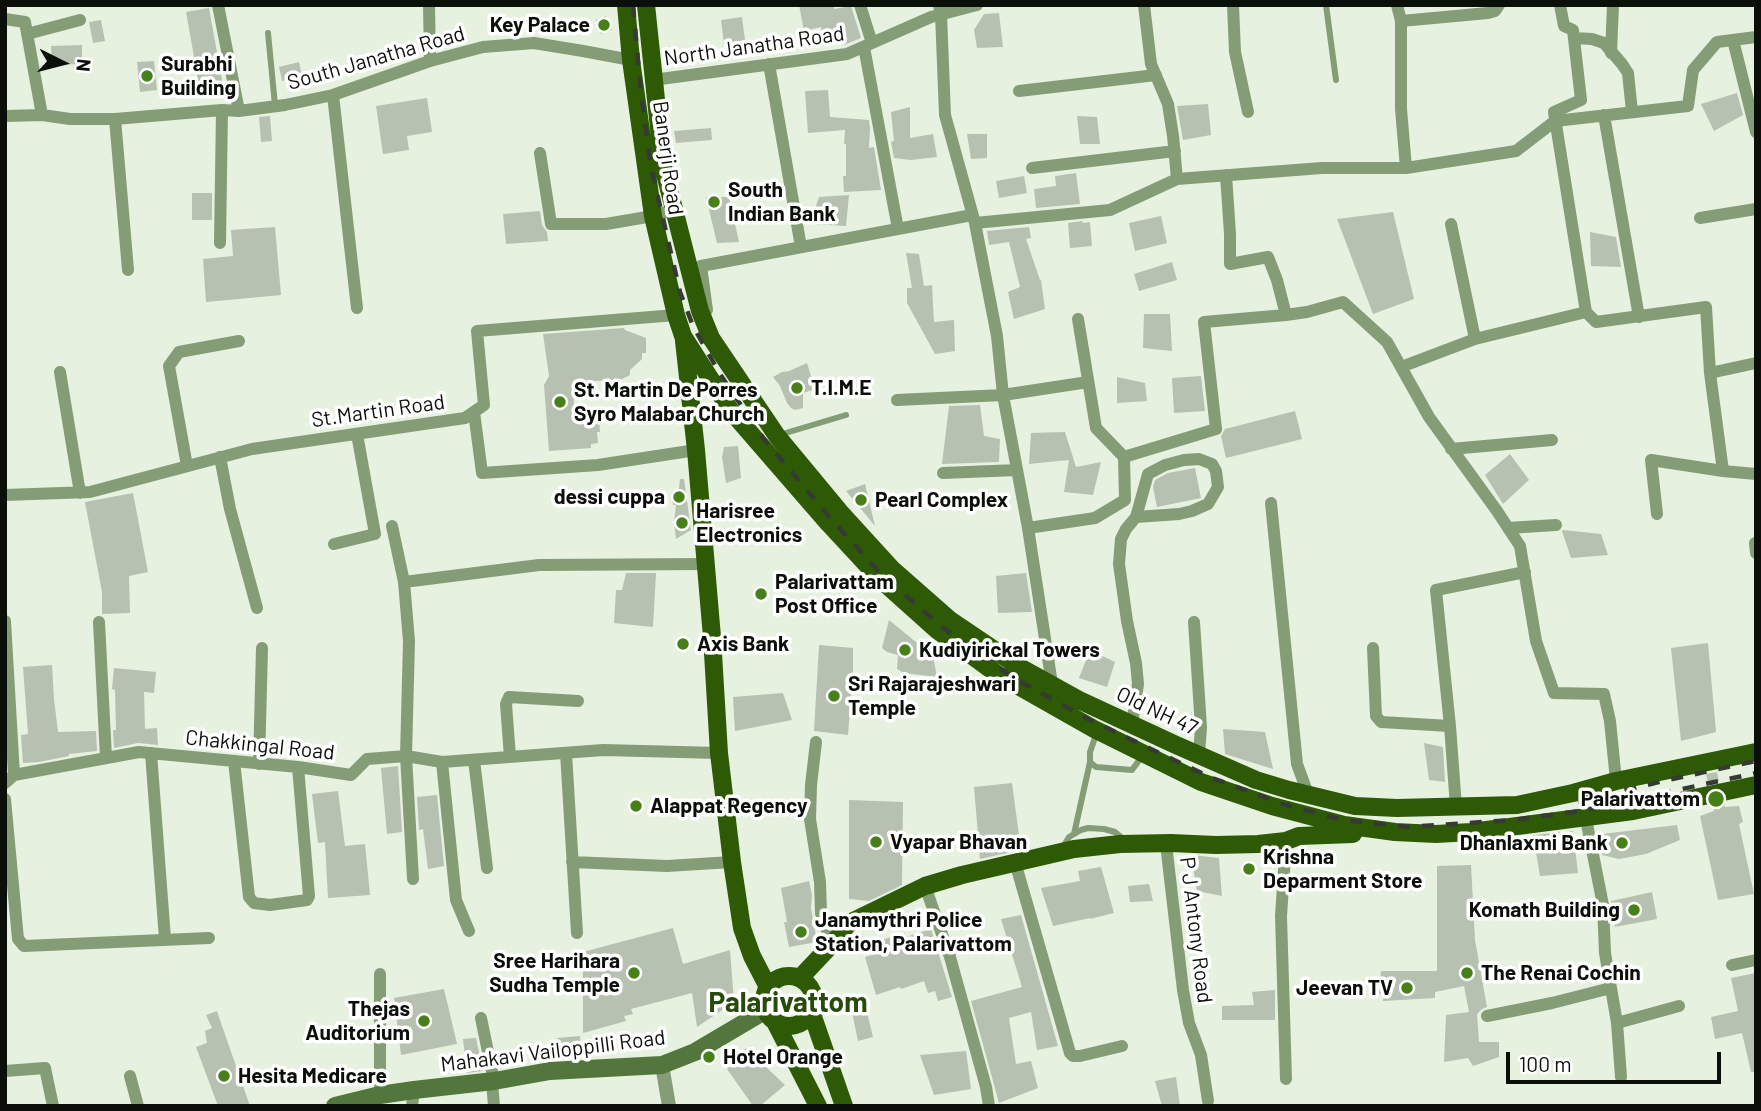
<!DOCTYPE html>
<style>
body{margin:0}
#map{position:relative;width:1761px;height:1111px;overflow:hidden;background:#e6f1e0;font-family:Barlow,sans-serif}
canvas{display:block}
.frame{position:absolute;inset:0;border:7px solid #0b0f09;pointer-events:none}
.north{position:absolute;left:28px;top:28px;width:70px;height:70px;-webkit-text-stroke:5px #fff;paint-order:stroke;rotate:96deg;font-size:19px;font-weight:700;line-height:28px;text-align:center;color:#0b0f09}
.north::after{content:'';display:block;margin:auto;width:24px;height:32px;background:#0b0f09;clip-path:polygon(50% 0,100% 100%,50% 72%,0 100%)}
.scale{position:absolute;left:1506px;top:1052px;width:215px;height:32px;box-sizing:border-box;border:4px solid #0b0f09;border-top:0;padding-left:9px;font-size:21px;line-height:24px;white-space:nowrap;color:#0b0f09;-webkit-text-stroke:5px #fff;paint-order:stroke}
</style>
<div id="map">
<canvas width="1761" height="1111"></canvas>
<div class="frame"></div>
<div class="north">N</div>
<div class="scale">100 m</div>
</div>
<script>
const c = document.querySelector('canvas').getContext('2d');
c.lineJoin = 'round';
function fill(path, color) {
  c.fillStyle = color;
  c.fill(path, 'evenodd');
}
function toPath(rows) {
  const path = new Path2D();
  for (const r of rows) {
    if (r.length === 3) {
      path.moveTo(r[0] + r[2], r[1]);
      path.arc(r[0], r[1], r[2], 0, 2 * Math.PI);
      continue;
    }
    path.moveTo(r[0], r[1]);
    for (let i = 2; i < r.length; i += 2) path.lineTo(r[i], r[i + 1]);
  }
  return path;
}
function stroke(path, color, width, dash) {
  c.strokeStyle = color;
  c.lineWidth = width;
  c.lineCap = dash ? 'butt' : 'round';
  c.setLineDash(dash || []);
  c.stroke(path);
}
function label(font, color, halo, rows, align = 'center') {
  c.font = font + ' Barlow,sans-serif';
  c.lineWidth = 7;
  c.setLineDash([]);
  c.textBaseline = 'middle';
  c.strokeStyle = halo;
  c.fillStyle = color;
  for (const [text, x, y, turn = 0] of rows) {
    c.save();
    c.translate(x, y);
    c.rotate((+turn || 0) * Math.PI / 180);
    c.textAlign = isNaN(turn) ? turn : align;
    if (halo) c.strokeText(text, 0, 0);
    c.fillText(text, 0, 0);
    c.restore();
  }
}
const building = toPath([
 [799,5,834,5,834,9,851,6,861,38,844,45,843,41,824,45,821,27,804,31],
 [209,8,224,91,201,96,186,12],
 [999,13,1003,47,977,48,974,30,984,14],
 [606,16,612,30,601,34,596,20],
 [742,17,745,40,724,44,721,20],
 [101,20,105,41,93,43,89,22],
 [82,45,82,64,52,65,51,46],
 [154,61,157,90,140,92,137,62],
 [299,62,302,76,282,81,279,67],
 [828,90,830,117,869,120,870,129,869,148,874,147,881,190,844,192,843,176,846,176,846,144,844,144,845,130,808,133,805,91],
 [1737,93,1743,115,1714,131,1701,104],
 [427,98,432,132,407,136,409,150,383,154,376,106],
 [1208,104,1211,135,1183,140,1177,106],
 [910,107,910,138,933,134,937,157,911,160,894,158,891,142,894,141,891,112],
 [270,116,272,141,261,142,259,117],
 [1077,116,1097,117,1100,144,1080,144],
 [711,128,712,140,676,143,674,131],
 [967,134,987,134,987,158,971,159],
 [1076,173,1080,204,1036,208,1034,189,1056,186,1055,176],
 [1024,176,1027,193,999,198,996,181],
 [192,193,212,193,212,220,192,220],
 [849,195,846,226,810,224,819,197],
 [706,197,729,197,739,242,717,243],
 [540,211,542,225,547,232,548,241,506,244,503,214],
 [1393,212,1414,299,1373,314,1337,219],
 [1161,216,1167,243,1135,251,1129,223],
 [1082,221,1083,223,1090,222,1092,246,1070,248,1068,223],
 [275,227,281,295,206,302,203,259,233,256,231,230],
 [1029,227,1031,238,1026,239,1040,280,1041,280,1045,309,1014,319,1008,292,1020,287,1009,242,989,245,987,231],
 [1590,232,1616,237,1621,267,1591,266],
 [906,253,919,254,924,286,932,285,934,322,954,320,955,351,935,354,907,303,907,288,912,288],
 [1172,262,1177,280,1139,291,1134,274],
 [1144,314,1170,314,1172,351,1143,348],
 [624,328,625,330,646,338,646,353,642,353,642,359,630,370,630,375,620,380,573,382,575,421,599,419,600,432,597,432,598,443,591,444,591,448,549,451,544,385,549,376,543,334],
 [807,363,815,389,803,393,803,408,795,410,791,408,787,403,780,386,773,377,782,372,789,371],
 [1201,376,1205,411,1174,413,1172,378],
 [1117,377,1145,383,1147,401,1117,403],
 [980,405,984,436,1000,439,999,462,942,464,949,406],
 [1295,411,1302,439,1226,458,1221,436,1225,429],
 [1065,432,1076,467,1101,462,1093,495,1064,492,1069,460,1029,464,1031,433],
 [738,446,741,478,726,483,722,457,724,447],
 [1510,454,1529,480,1503,504,1485,475],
 [1195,468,1201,498,1157,507,1153,487,1155,480,1168,473],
 [680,479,684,479,691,530,676,539,674,522,676,505,673,505,671,494,679,489],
 [865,484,875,526,846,491],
 [133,493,148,572,129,576,130,613,102,614,102,592,85,502],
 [1563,530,1601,534,1608,555,1571,558,1562,531],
 [626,573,656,573,653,627,614,623,616,590,622,590],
 [1026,573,1032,612,998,613,996,576],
 [889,620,933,656,937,677,904,673,897,669,898,655,887,652,882,648],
 [1708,643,1716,732,1681,741,1671,648],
 [819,645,853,648,853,673,848,735,814,731],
 [1090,650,1115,662,1107,687,1079,678],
 [52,665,54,699,58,732,96,731,97,751,69,754,69,756,39,762,23,763,21,735,28,734,23,667],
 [114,668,156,672,154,693,144,692,145,729,157,728,158,745,138,743,114,748,113,730,116,730,115,690,112,689],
 [783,693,792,720,735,731,733,697],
 [1223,729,1265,732,1273,769,1225,754],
 [1424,743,1443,747,1445,782,1429,780],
 [398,766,402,832,387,834,381,768],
 [1717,772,1719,781,1708,783,1706,774],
 [1012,783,1021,850,980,859,974,787],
 [338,791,345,846,365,844,370,895,328,898,325,842,318,843,312,794],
 [437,795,444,866,428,869,423,829,419,830,417,797],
 [849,800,903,802,902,885,869,901,849,899],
 [1724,803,1725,807,1739,806,1743,822,1739,824,1754,894,1718,900,1700,816,1714,811,1713,806],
 [1677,825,1680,840,1646,854,1619,859,1602,855,1602,834],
 [1573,831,1578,873,1540,876,1533,835],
 [1191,855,1219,858,1222,896,1197,891],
 [1471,865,1475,940,1487,1007,1482,1009,1477,1014,1479,1042,1499,1042,1499,1057,1473,1066,1468,1058,1444,1062,1446,1015,1469,1012,1464,986,1435,992,1435,998,1383,1001,1384,994,1379,994,1381,971,1437,971,1437,866],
 [1101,867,1114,913,1090,919,1090,918,1053,926,1041,888,1080,881,1078,871],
 [809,881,812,895,811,908,817,942,789,947,784,922,787,922,781,888],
 [1149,884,1153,901,1130,902,1128,886],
 [1652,892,1657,919,1615,927,1611,901],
 [1021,915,1058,1046,1037,1050,1031,1012,1009,1018,1016,1064,1031,1061,1038,1088,999,1103,971,1001,1022,987,1001,919],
 [673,928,683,964,730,950,734,1002,697,1027,692,993,631,1009,633,1014,624,1016,626,1021,583,1033,583,952],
 [931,929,952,997,938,1001,935,991,928,993,924,981,901,989,900,987,876,995,865,957,885,951,881,940,905,933,906,937],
 [1756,973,1756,1072,1751,1072,1742,1033,1715,1039,1711,1017,1738,1011,1731,978],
 [444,989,457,1044,401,1055,394,998],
 [1275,990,1275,1020,1222,1020,1222,1006,1254,1005,1252,992],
 [865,1004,873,1037,858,1041,851,1007],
 [217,1011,221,1023,250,1106,218,1106,196,1047,207,1043,205,1031,212,1028,206,1015],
 [580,1036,581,1054,557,1059,557,1038],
 [476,1038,483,1071,467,1073,463,1039],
 [746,1048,785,1085,760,1106,753,1106,727,1069],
 [966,1051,971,1089,934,1095,920,1055],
 [1176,1077,1180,1106,1162,1106,1155,1081]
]);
const service = toPath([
 [1326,5,1336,80],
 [268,33,275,105],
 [779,435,846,415],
 [1097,732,1090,752,1090,762,1096,767,1132,770,1143,755],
 [1074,834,1090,762],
 [1063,847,1069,837,1081,830,1088,828,1104,829,1115,832,1121,837,1123,842]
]);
const minor = toPath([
 [218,5,239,111],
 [429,5,430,61],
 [860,5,872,43],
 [939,5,941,14,945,115,975,223,997,336,1003,395,1028,528,1052,684],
 [1144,5,1151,64,1168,104,1173,136,1177,179],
 [1233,5,1235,52,1248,112],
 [1397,5,1401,21,1401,109,1406,168,1516,151,1555,121,1688,106,1693,70,1717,42,1756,37],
 [1560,5,1564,26,1573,30,1581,100,1554,112,1586,312],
 [5,19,25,22,42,115],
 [1401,21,1488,13,1495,11,1499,5],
 [27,34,80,20],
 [1574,38,1592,39,1604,43,1622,64,1628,73,1632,112],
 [1733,40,1756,132],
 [864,47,898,229],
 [1611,53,1613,5],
 [769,64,801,247],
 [653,80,847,54,931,17,977,5],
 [1019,91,1156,75],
 [333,95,357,308],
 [1604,115,1639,317],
 [5,116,42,115,70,119,115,119,222,110,239,111,285,105,333,95,430,61,483,47,534,43,583,51,631,60],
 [115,119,128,270],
 [540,153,551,224,606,224,653,216,673,210],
 [1032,168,1175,151],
 [1226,175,1230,234,1230,264,1268,257,1277,280,1286,315,1307,312,1343,302,1387,342,1429,417,1497,511,1520,546,1536,641,1554,693,1604,694,1610,721,1616,781],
 [1700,218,1756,209],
 [975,223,1110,210,1177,179,1322,168,1406,168],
 [1451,224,1475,339],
 [220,243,222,110],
 [707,310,701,266,972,215],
 [1078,319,1096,428,1124,457],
 [1401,367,1475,339,1586,312,1596,322,1706,307,1710,373,1756,363],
 [60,372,80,493],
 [1710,373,1723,471,1756,474],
 [897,400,1003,395,1088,382],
 [474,412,482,473,598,465,696,450],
 [1451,449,1552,440],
 [220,457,230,509,257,608],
 [187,466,169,366,179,352,239,341],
 [943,473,1017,470],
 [5,495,90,492,252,449,465,418,484,405,477,331,676,315],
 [1271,503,1297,764,1308,794],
 [1657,514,1651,460,1723,471],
 [392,526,404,582],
 [1028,528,1095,518,1125,500,1124,457,1216,429,1204,322,1286,315],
 [1508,528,1556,525],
 [1755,543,1756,553],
 [334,544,375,534,357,434],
 [5,621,14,775],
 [99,622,106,758],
 [1194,622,1201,727,1199,755],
 [1373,648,1376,716,1381,722,1450,726],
 [1132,724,1138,684,1136,663,1127,621,1119,564,1121,539,1126,529,1136,517,1148,474,1165,465,1184,460,1199,459,1212,464,1216,471,1218,487,1208,504,1192,511,1179,514,1136,517],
 [816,742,811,785,810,819,820,882,821,913,827,931,827,949],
 [151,753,165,939],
 [566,753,577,933],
 [510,757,506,704,509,697,578,701],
 [474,760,487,868],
 [234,761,249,897,254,903,270,905,307,900,309,896,298,767],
 [442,762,456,900,469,931],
 [259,764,262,648],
 [5,783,14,775,139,752,298,767,351,775,367,759,406,756,442,762,603,750,719,753],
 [5,799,18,939,24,946,209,938],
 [1456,807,1450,726,1436,590,1525,572],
 [1586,819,1603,905,1605,953,1617,1023,1679,1006],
 [1286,841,1281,916,1286,1079],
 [1166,844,1183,990,1189,1023,1201,1055,1208,1101],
 [572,862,667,866,732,862],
 [1015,862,1070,1053,1073,1056,1080,1056,1122,1046],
 [413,879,406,756,409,641,404,582,539,565,706,564],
 [925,886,950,957,986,1087,989,1106],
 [1732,965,1756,960],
 [1487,1016,1552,1003,1611,988],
 [481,1018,494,1081],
 [1617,1023,1621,1077],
 [5,1071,45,1068,53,1106],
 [130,1076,138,1106],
 [492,1082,494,1106],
 [380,1095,380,974],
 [412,1106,414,1090]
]);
const tertiary = toPath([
 [662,1065,669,1106]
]);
const secondary = toPath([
 [335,1106,380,1095,414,1090,494,1081,550,1071,662,1065,695,1052,766,1010]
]);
const primary = toPath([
 [626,5,631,60,653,216,676,315,683,336,731,411,829,524,880,579,937,630,997,674,1094,729,1201,782,1272,806,1344,825,1395,832,1436,834,1471,832,1633,811,1756,785],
 [646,5,663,166,700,311,711,338,777,436,840,512,892,569,950,620,1021,668,1079,700,1176,745,1256,780,1289,790,1355,806,1397,808,1517,805,1573,793,1616,781,1756,752],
 [684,341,696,450,712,637,719,753,732,862,742,928,752,956,768,987],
 [789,1001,25],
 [800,978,833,943,849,923,925,886,962,875,1074,849,1120,844,1171,843,1216,845,1258,844,1286,841,1299,836,1353,834],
 [812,1014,844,1106],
 [775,1022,818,1106]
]);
const rail = toPath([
 [633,5,641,94,651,167,680,292,693,326,720,374,763,438,832,520,881,574,942,627,1012,677,1090,720,1212,778,1286,805,1343,820,1408,827,1513,820,1581,811,1756,773],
 [1578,802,1663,781,1756,761]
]);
const markers = [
 [604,25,7,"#478019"],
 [147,76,7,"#478019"],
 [714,202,7,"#478019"],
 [797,388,7,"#478019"],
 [560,402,7,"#478019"],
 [679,497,7,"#478019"],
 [861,500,7,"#478019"],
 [682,523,7,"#478019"],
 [761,594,7,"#478019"],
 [683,644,7,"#478019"],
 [905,650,7,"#478019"],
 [834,696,7,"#478019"],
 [1716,799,9,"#478019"],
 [636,806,7,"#478019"],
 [876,842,7,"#478019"],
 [1622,843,7,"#478019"],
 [1249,869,7,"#478019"],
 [1634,910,7,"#478019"],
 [801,932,7,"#478019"],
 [634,973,7,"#478019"],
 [1467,973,7,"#478019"],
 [1407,988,7,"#478019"],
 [424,1021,7,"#478019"],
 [709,1057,7,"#478019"],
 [224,1076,7,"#478019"]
];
const poiNames = [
 ["Key Palace",590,25,"right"],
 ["Surabhi",161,64],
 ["Building",161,88],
 ["South",728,190],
 ["Indian Bank",728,214],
 ["T.I.M.E",811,388],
 ["St. Martin De Porres",574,390],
 ["Syro Malabar Church",574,414],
 ["dessi cuppa",665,497,"right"],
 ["Pearl Complex",875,500],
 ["Harisree",696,511],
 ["Electronics",696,535],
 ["Palarivattam",775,582],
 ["Post Office",775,606],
 ["Axis Bank",697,644],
 ["Kudiyirickal Towers",919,650],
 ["Sri Rajarajeshwari",848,684],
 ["Temple",848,708],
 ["Palarivattom",1700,799,"right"],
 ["Alappat Regency",650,806],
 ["Vyapar Bhavan",890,842],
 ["Dhanlaxmi Bank",1608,843,"right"],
 ["Krishna",1263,857],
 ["Deparment Store",1263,881],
 ["Komath Building",1620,910,"right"],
 ["Janamythri Police",815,920],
 ["Station, Palarivattom",815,944],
 ["Sree Harihara",620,961,"right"],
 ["Sudha Temple",620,985,"right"],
 ["The Renai Cochin",1481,973],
 ["Jeevan TV",1393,988,"right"],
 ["Thejas",410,1009,"right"],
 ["Auditorium",410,1033,"right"],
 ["Hotel Orange",723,1057],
 ["Hesita Medicare",238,1076]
];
const streetNames = [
 ["North Janatha Road",754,46,-8],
 ["South Janatha Road",376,58,-16],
 ["Banerji Road",668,158,82],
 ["St.Martin Road",378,411,-8],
 ["Old NH 47",1157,711,25],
 ["Chakkingal Road",260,745,6],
 ["P J Antony Road",1196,930,83],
 ["Mahakavi Vailoppilli Road",553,1051,-7]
];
const districtNames = [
 ["Palarivattom",788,1003]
];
fill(building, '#b6c1b1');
stroke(service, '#849d76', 6);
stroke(minor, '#849d76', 12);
stroke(tertiary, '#849d76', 14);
stroke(secondary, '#52763c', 18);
stroke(primary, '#2e5a06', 18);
stroke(rail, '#353a32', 4.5, [12, 12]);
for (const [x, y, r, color] of markers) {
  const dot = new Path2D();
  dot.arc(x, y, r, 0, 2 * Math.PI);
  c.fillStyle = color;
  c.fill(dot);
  stroke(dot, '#fff', 2.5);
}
label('bold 21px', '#0b0f09', '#fff', poiNames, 'left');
label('21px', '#0b0f09', '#fff', streetNames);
label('bold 28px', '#274b0a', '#fff', districtNames);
</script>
